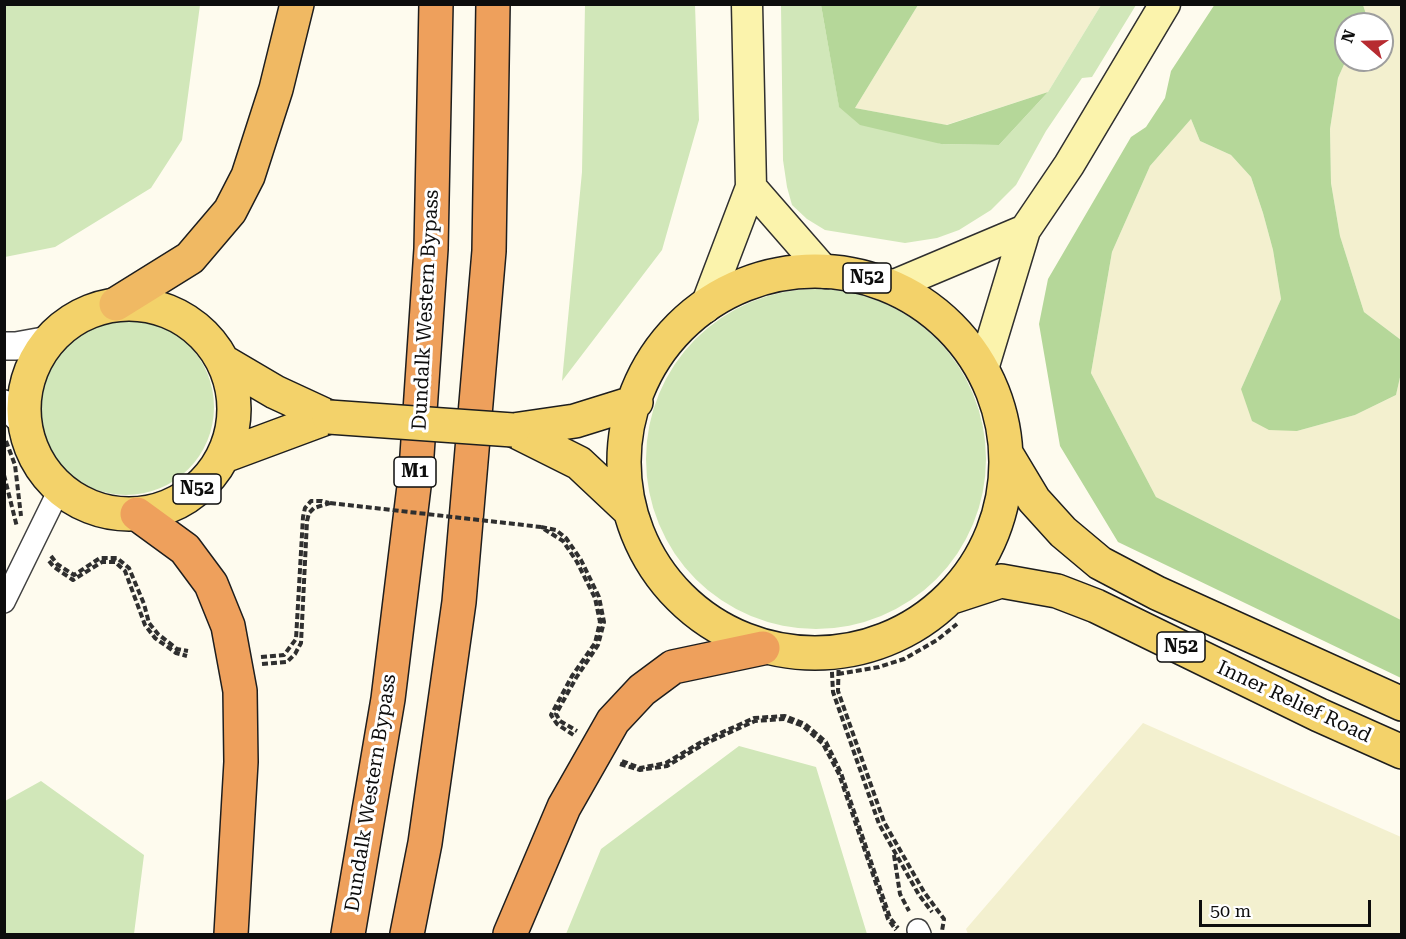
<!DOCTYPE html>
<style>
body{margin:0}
#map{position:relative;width:1406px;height:939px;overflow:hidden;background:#fefbee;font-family:"Roboto Serif",serif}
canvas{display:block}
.frame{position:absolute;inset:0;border:6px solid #0d0d0d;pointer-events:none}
.north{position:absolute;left:1334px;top:12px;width:60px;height:60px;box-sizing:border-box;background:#fff;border:2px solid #9e9e9e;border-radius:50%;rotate:290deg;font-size:16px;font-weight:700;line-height:24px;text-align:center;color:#0d0d0d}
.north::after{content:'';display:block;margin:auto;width:21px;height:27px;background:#b72b31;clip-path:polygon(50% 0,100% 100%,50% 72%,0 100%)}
.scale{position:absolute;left:1199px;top:900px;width:172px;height:27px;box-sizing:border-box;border:3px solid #0d0d0d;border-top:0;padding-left:8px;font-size:18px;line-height:21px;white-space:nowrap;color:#0d0d0d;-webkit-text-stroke:4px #fff;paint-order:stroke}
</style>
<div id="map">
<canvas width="1406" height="939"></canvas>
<div class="frame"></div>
<div class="north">N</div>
<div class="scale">50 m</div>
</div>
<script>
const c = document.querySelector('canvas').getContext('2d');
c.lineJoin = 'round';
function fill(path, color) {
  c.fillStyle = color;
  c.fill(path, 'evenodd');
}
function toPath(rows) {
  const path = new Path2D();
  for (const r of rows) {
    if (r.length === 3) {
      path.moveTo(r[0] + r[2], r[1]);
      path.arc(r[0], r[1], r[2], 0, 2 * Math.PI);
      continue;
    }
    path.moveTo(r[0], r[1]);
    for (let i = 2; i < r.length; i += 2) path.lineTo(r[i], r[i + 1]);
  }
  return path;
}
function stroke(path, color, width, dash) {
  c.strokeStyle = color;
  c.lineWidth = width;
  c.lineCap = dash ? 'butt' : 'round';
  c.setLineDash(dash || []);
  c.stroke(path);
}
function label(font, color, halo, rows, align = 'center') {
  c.font = font + ' "Roboto Serif",serif';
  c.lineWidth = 6;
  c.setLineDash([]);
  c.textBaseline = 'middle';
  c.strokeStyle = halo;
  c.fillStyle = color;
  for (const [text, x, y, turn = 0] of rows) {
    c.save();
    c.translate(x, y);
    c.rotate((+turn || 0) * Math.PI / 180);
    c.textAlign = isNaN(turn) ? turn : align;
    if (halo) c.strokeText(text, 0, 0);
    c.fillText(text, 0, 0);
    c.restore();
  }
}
const farmland = toPath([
 [918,5,1101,5,1048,92,946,125,855,108],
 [1363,5,1401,5,1401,340,1364,312,1340,236,1331,183,1330,129,1338,78,1346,60,1382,60,1382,24,1362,24,1366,14],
 [1191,119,1200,141,1231,155,1251,177,1263,213,1273,250,1281,299,1241,389,1297,431,1355,415,1396,395,1401,373,1401,620,1156,497,1091,373,1112,252,1150,166],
 [1143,723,1401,837,1401,934,968,934,966,929]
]);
const green = toPath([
 [5,4,200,5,182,140,151,188,55,247,5,257],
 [585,5,695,5,699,120,662,250,562,381,582,172],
 [781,5,821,5,839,106,941,144,999,145,1048,92,1101,5,1136,5,1092,77,1082,78,1046,131,1016,185,991,210,959,230,937,238,905,243,825,230,807,219,792,205,787,187,783,160],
 [816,459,170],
 [126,407,88],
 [739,746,816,767,867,934,566,934,601,849],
 [41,781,144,855,134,934,5,934,5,801]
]);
const forest = toPath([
 [1215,4,1363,5,1366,14,1362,24,1346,24,1346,60,1338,78,1330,129,1331,183,1340,236,1364,312,1401,340,1401,373,1396,395,1355,415,1297,431,1269,430,1252,421,1241,389,1281,299,1273,250,1263,213,1251,177,1231,155,1200,141,1191,119,1150,166,1112,252,1091,373,1156,497,1401,620,1401,678,1118,542,1060,446,1039,324,1048,279,1131,137,1146,127,1165,98,1171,71],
 [821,5,918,5,855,108,947,125,1048,92,999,145,941,144,860,125,839,107]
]);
const path = toPath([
 [6,441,15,465,21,516],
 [4,475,17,527],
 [541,527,556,530,566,538,581,560,599,597,604,622,598,645,576,678,556,714,560,721,577,731],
 [544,529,563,541,577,562,595,598,600,622,595,643,572,676,551,715,557,724,575,736],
 [51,556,57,564,74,575,100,558,117,558,129,568,144,604,149,623,158,634,177,649,188,651],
 [49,561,54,567,73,580,102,562,115,562,125,571,145,625,155,638,176,653,187,656],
 [839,652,838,691,884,822,924,892,944,919,942,931],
 [831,654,833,692,879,824,919,895,932,912],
 [261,657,284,655,296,639,303,517,305,508,311,501,322,501,329,503],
 [262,664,287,662,295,654,301,643,307,521,309,513,314,508,330,503],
 [838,674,879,667,904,659,937,640,957,624],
 [622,761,640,768,666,763,703,741,754,718,785,716,805,724,826,742,841,773,890,918,898,928],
 [620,764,640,770,667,766,704,744,755,721,784,719,803,726,823,744,839,774,888,919,896,930],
 [894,855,900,894,909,911]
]);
const minor = toPath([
 [4,602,60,488],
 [918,930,920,934]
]);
const tertiary = toPath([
 [4,346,16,346,49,340],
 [4,404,26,425]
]);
const secondary = toPath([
 [751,187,826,273],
 [892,286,1025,230],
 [705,308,751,187,747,4],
 [983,369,1025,230,1069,165,1165,4]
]);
const primary = toPath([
 [815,462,191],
 [129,409,105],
 [224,362,275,392,329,417],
 [513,430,579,463,629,510],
 [513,430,575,421,636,402],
 [1007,455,1034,500,1063,532,1100,563,1157,593,1402,704],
 [224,456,329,417],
 [952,597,1001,581,1057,591,1096,606,1319,715,1402,752]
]);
const trunk = toPath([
 [116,304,190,258,230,211,248,176,276,89,297,4]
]);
const motorway = toPath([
 [137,514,185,549,211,584,228,626,240,691,241,762,231,934],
 [348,934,388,699,416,470,431,249,436,4],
 [407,934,425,843,459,602,489,251,493,4],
 [510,934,564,807,613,721,642,690,673,667,763,648]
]);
const pathBridge = toPath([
 [330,503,541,527]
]);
const primaryBridge = toPath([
 [329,417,513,430]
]);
const shields = [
 [867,278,48],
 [415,472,42],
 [197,489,48],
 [1181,647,48]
];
const shieldNames = [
 ["N52",867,278],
 ["M1",415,472],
 ["N52",197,489],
 ["N52",1181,647]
];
const streetNames = [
 ["Dundalk Western Bypass",426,310,-87],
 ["Inner Relief Road",1294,702,25],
 ["Dundalk Western Bypass",371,793,-81]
];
fill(farmland, '#f3f0cf');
fill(green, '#d1e7b9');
fill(forest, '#b5d799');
stroke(minor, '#404040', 24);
stroke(tertiary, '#404040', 30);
stroke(secondary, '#2f2f2f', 33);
stroke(primary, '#1e1e1e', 36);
stroke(trunk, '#1e1e1e', 36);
stroke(motorway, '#1e1e1e', 36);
stroke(path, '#2f2f2f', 4, [6, 3]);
stroke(minor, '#fff', 21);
stroke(tertiary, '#fff', 27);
stroke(secondary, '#fbf3ac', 30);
stroke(primary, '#f3d26a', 33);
stroke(trunk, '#f0b963', 33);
stroke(motorway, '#eea05c', 33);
stroke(primaryBridge, '#1e1e1e', 36, []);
stroke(pathBridge, '#2f2f2f', 4, [6, 3]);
stroke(primaryBridge, '#f3d26a', 33);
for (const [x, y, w] of shields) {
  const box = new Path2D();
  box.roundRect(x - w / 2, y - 15, w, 30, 4.5);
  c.fillStyle = '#fff';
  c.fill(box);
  stroke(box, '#0d0d0d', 1.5);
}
label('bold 18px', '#0d0d0d', null, shieldNames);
label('20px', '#0d0d0d', '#fff', streetNames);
</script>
